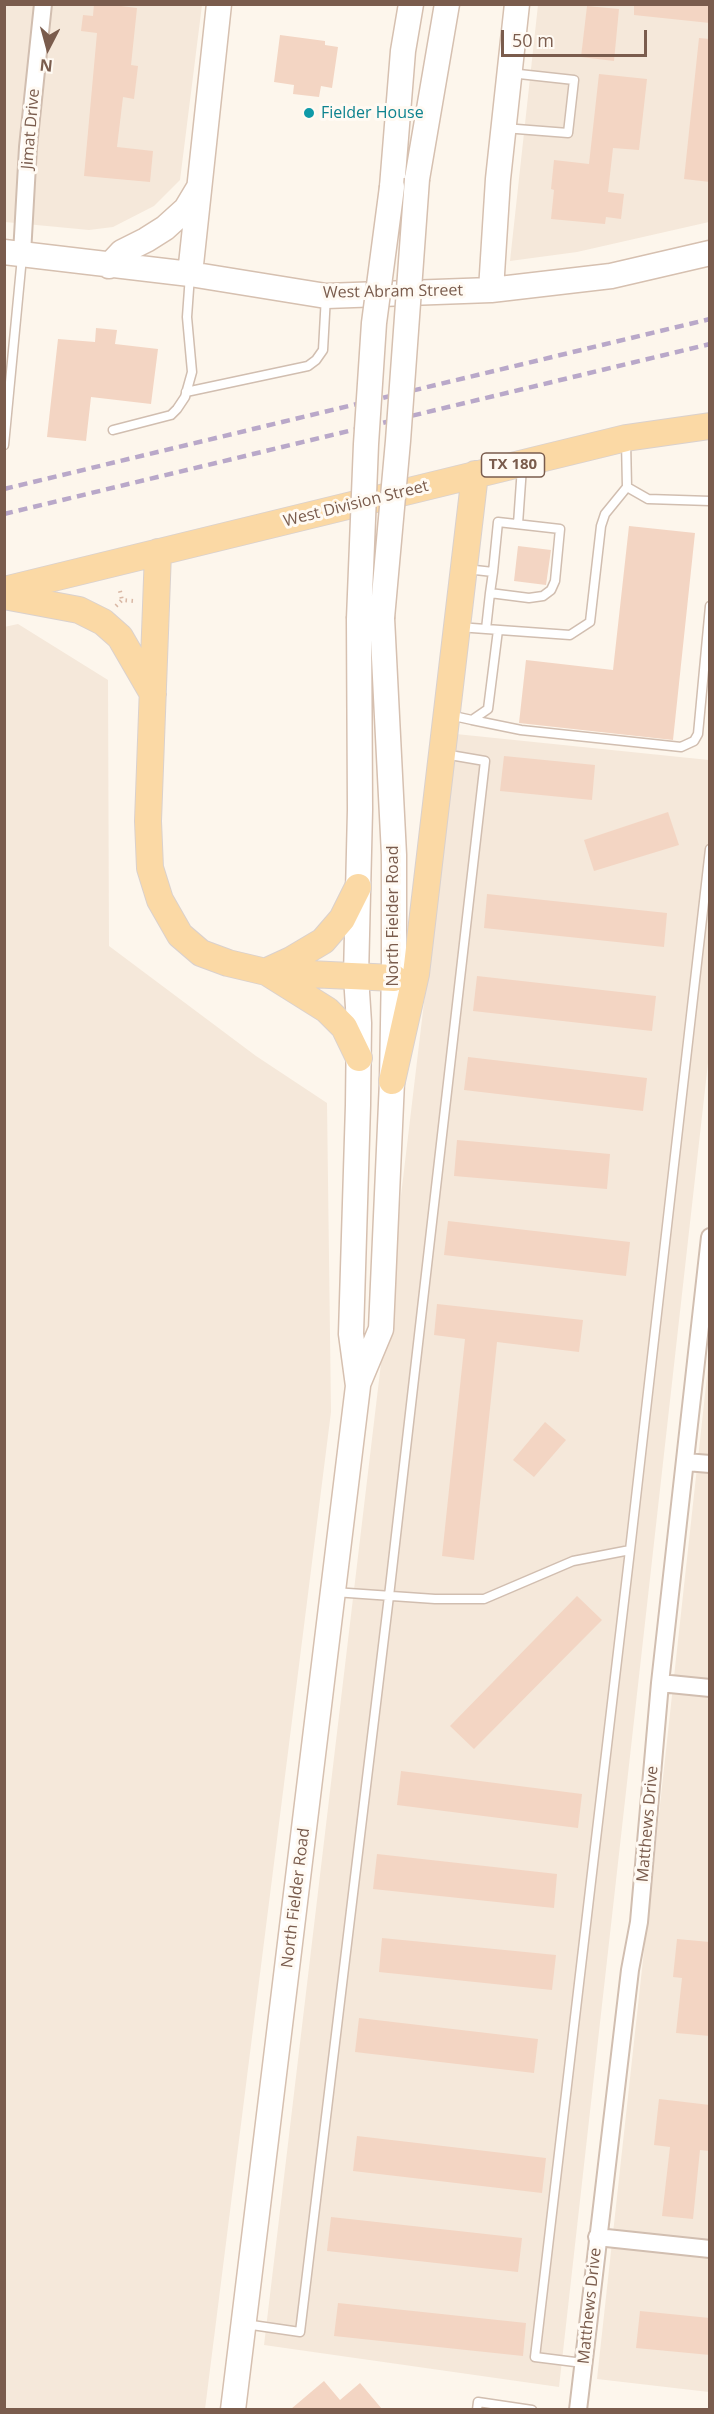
<!DOCTYPE html>
<style>
body{margin:0}
#map{position:relative;width:714px;height:2414px;overflow:hidden;background:#fdf6ec;font-family:"Open Sans",sans-serif}
canvas{display:block}
.frame{position:absolute;inset:0;border:6px solid #7a5c4d;pointer-events:none}
.north{position:absolute;left:18px;top:18px;width:60px;height:60px;-webkit-text-stroke:4px #fffaf3;paint-order:stroke;rotate:186deg;font-size:16px;font-weight:700;line-height:24px;text-align:center;color:#7a5c4d}
.north::after{content:'';display:block;margin:auto;width:21px;height:27px;background:#7a5c4d;clip-path:polygon(50% 0,100% 100%,50% 72%,0 100%)}
.scale{position:absolute;left:501px;top:30px;width:146px;height:27px;box-sizing:border-box;border:3px solid #7a5c4d;border-top:0;padding-left:8px;font-size:18px;line-height:21px;white-space:nowrap;color:#7a5c4d;-webkit-text-stroke:4px #fffaf3;paint-order:stroke}
</style>
<div id="map">
<canvas width="714" height="2414"></canvas>
<div class="frame"></div>
<div class="north">N</div>
<div class="scale">50 m</div>
</div>
<script>
const c = document.querySelector('canvas').getContext('2d');
c.lineJoin = 'round';
function fill(path, color) {
  c.fillStyle = color;
  c.fill(path, 'evenodd');
}
function toPath(rows) {
  const path = new Path2D();
  for (const r of rows) {
    path.moveTo(r[0], r[1]);
    for (let i = 2; i < r.length; i += 2) path.lineTo(r[i], r[i + 1]);
  }
  return path;
}
function stroke(path, color, width, dash) {
  c.strokeStyle = color;
  c.lineWidth = width;
  c.lineCap = dash ? 'butt' : 'round';
  c.setLineDash(dash || []);
  c.stroke(path);
}
function label(font, color, halo, rows, align = 'center') {
  c.font = font + ' "Open Sans",sans-serif';
  c.lineWidth = 6;
  c.setLineDash([]);
  c.textBaseline = 'middle';
  c.strokeStyle = halo;
  c.fillStyle = color;
  for (const [text, x, y, turn = 0] of rows) {
    c.save();
    c.translate(x, y);
    c.rotate((+turn || 0) * Math.PI / 180);
    c.textAlign = isNaN(turn) ? turn : align;
    if (halo) c.strokeText(text, 0, 0);
    c.fillText(text, 0, 0);
    c.restore();
  }
}
const residential = toPath([
 [4,5,202,5,180,180,154,206,113,227,89,230,5,222],
 [538,5,709,5,709,222,577,252,510,261],
 [18,624,108,680,109,946,256,1056,327,1103,331,1412,205,2409,5,2409,4,627],
 [456,734,709,760,709,1054,559,2387,264,2345],
 [709,1358,709,2392,597,2379]
]);
const building = toPath([
 [94,4,121,4,121,6,137,8,131,65,138,66,134,99,123,97,117,147,153,151,150,182,84,176,97,33,81,31,83,15,93,16],
 [634,4,710,4,710,23,634,15],
 [587,6,619,9,614,61,581,57],
 [280,35,325,41,325,45,338,47,332,88,321,86,319,97,293,94,294,85,274,82],
 [699,38,710,39,710,182,684,179],
 [599,74,647,79,639,150,613,148,608,192,624,194,621,219,606,217,605,224,551,219,554,190,551,189,554,160,589,164],
 [96,328,117,330,115,344,158,349,151,404,91,397,86,441,47,437,58,339,95,342],
 [629,526,695,533,673,740,519,723,526,660,613,670],
 [518,546,551,550,546,585,514,581],
 [504,756,595,765,592,800,500,791],
 [668,812,679,845,594,871,584,840],
 [487,894,667,913,664,947,484,928],
 [477,976,656,996,652,1031,473,1011],
 [468,1057,647,1078,643,1111,464,1090],
 [457,1140,610,1154,607,1189,454,1176],
 [448,1221,630,1242,626,1276,444,1255],
 [437,1304,583,1320,579,1352,497,1342,474,1560,442,1556,465,1339,434,1335],
 [545,1422,566,1440,534,1477,513,1460],
 [577,1596,602,1620,474,1749,450,1726],
 [401,1771,582,1794,578,1828,397,1805],
 [377,1854,557,1874,554,1908,373,1889],
 [382,1938,556,1955,552,1990,379,1972],
 [677,1939,710,1942,710,2036,676,2033,682,1978,673,1977],
 [359,2018,538,2039,534,2073,355,2052],
 [659,2099,710,2105,710,2151,700,2150,693,2219,662,2216,670,2147,654,2145],
 [357,2136,546,2158,542,2193,353,2171],
 [331,2217,522,2238,518,2272,327,2251],
 [338,2303,526,2323,523,2356,334,2336],
 [640,2311,710,2318,710,2355,636,2348],
 [324,2381,340,2400,360,2383,382,2409,291,2409]
]);
const path = toPath([
 [120,591,122,600],
 [116,606,122,600,133,601]
]);
const service = toPath([
 [504,128,568,133,574,80,510,73],
 [186,392,308,366,316,360,323,350,326,296],
 [113,430,171,415,177,409,185,397,192,372,187,317,190,275],
 [4,445,22,257],
 [627,487,648,499,710,501],
 [518,524,522,467],
 [466,569,493,572],
 [458,627,570,635,590,622,601,526,605,514,627,487,626,441],
 [486,629,490,593,493,572,498,522,560,529,555,581,551,590,543,596,529,598,490,593],
 [449,715,472,720,488,709,498,630],
 [472,720,521,730,681,747,694,741,698,734,710,606],
 [630,1550,710,849],
 [334,1592,435,1599,484,1599,573,1561,630,1550,535,2357,583,2363],
 [245,2324,300,2332,389,1596,485,761,444,754],
 [477,2410,478,2402,532,2410]
]);
const minor = toPath([
 [22,254,28,147,43,4],
 [686,1462,710,1464],
 [660,1683,710,1688],
 [597,2237,710,2249],
 [578,2410,630,1970,639,1922,660,1683,710,1237]
]);
const secondary = toPath([
 [417,179,447,4],
 [392,187,403,51,411,4],
 [4,252,190,274,326,296,491,290,611,276,710,253],
 [109,266,122,252,146,240,165,228,186,209,198,189],
 [190,274,219,4],
 [491,290,498,179,517,4],
 [358,1384,381,1329,392,1081,394,967,394,855,382,618],
 [233,2410,358,1386,351,1334,358,1105,359,1023,356,976,360,810,359,619]
]);
const primary = toPath([
 [158,552,148,821,150,868,160,900,180,935,201,953,228,963,266,972,394,978],
 [4,590,626,438,710,426],
 [4,596,79,610,103,622,120,637,153,694],
 [267,971,291,960,323,941,342,919,358,887],
 [268,973,327,1010,344,1027,359,1058],
 [392,1081,416,974,475,474]
]);
const rail = toPath([
 [4,489,710,319],
 [4,514,710,344]
]);
const secondaryBridge = toPath([
 [382,618,398,441,417,179],
 [359,619,366,444,374,323,392,187]
]);
const markers = [
 [309,113,6,"#0f9aa8"]
];
const shields = [
 [513,465,63]
];
const shieldNames = [
 ["TX 180",513,465]
];
const cultureNames = [
 ["Fielder House",321,113]
];
const streetNames = [
 ["Jimat Drive",31,129,-85],
 ["West Abram Street",393,292,-1],
 ["West Division Street",356,504,-14],
 ["North Fielder Road",393,916,-90],
 ["Matthews Drive",648,1824,-85],
 ["North Fielder Road",296,1898,-83],
 ["Matthews Drive",590,2306,-84]
];
fill(residential, '#f5e8da');
fill(building, '#f3d5c3');
stroke(service, '#d1beb0', 11);
stroke(minor, '#d1beb0', 20);
stroke(secondary, '#d6c0b0', 27);
stroke(primary, '#dad1cd', 28);
stroke(path, '#d9b8a5', 4, [1.5, 4.5]);
stroke(service, '#fff', 8);
stroke(minor, '#fff', 16);
stroke(secondary, '#fff', 24);
stroke(primary, '#fbd9a5', 26);
stroke(rail, '#b9a8c9', 4.5, [9, 6]);
stroke(secondaryBridge, '#d6c0b0', 27, []);
stroke(secondaryBridge, '#fff', 24);
for (const [x, y, r, color] of markers) {
  const dot = new Path2D();
  dot.arc(x, y, r, 0, 2 * Math.PI);
  c.fillStyle = color;
  c.fill(dot);
  stroke(dot, '#fffaf3', 2);
}
for (const [x, y, w] of shields) {
  const box = new Path2D();
  box.roundRect(x - w / 2, y - 12, w, 24, 4.5);
  c.fillStyle = '#fffaf3';
  c.fill(box);
  stroke(box, '#7a5c4d', 1.5);
}
label('bold 15px', '#7a5c4d', null, shieldNames);
label('16px', '#0d838f', '#fffaf3', cultureNames, 'left');
label('16px', '#7a5c4d', '#fffaf3', streetNames);
</script>
